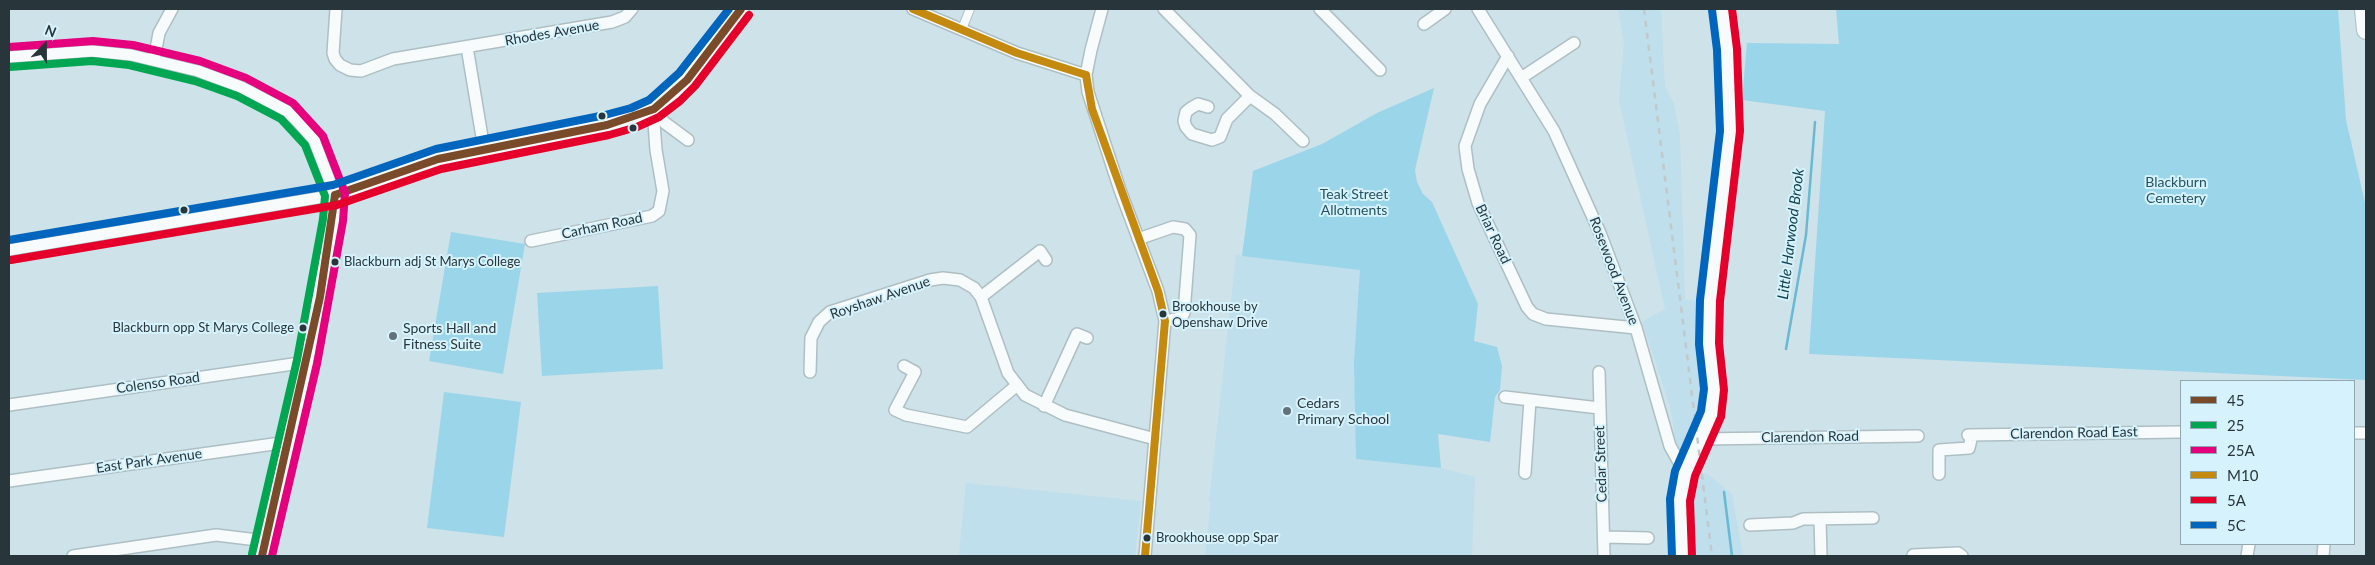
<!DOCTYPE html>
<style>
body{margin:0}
#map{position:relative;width:2375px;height:565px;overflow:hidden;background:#cee2e9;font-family:Lato,sans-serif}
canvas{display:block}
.frame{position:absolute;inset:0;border:10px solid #28363b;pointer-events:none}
.legend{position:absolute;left:2180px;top:380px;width:175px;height:165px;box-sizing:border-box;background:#d6f3fd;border:1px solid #90a7af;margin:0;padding:6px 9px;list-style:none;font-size:15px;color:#28363b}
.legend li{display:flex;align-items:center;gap:10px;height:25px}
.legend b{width:25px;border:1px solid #90a7af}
.north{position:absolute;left:20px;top:20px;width:50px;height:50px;-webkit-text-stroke:4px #d6f3fd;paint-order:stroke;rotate:22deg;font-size:14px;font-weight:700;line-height:20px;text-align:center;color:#28363b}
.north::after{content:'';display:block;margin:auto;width:18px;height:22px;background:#28363b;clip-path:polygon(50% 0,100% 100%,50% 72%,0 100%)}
</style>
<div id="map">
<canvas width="2375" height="565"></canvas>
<div class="frame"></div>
<ul class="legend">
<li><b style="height:6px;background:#7a4b2a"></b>45</li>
<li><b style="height:6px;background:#00a651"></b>25</li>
<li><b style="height:6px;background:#e5007d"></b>25A</li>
<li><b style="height:6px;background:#c38a0f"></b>M10</li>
<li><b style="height:6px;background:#e4002b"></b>5A</li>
<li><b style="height:6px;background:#0065bd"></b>5C</li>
</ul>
<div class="north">N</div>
</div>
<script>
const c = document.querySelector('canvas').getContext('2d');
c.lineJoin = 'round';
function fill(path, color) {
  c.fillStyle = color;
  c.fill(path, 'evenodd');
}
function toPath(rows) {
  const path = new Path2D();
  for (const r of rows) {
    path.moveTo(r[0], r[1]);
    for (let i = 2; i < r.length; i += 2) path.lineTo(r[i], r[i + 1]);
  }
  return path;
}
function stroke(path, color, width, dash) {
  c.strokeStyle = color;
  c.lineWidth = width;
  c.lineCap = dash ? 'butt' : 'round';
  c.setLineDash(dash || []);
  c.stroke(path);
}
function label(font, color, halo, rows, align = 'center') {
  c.font = font + ' Lato,sans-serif';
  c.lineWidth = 4;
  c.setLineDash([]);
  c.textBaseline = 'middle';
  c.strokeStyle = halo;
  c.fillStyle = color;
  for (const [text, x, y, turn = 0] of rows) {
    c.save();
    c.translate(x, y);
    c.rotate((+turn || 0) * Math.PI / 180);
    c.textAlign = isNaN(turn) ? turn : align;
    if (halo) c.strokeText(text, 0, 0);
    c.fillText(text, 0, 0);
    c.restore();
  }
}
const built = toPath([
 [1618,9,1661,9,1665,86,1674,104,1680,136,1685,300,1702,301,1698,329,1703,398,1699,416,1682,455,1677,449,1670,406,1642,322,1665,309,1619,100,1624,43],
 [1236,255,1361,270,1356,459,1441,468,1475,477,1472,556,1205,556,1211,502,1209,502],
 [1706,473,1732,494,1743,556,1694,556,1686,503,1693,478],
 [966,483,1141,501,1135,556,980,556,959,554]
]);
const green = toPath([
 [1836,9,2338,9,2346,120,2366,207,2366,380,1809,354,1825,111,1742,100,1747,43,1839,44],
 [1434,88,1415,170,1417,182,1423,194,1432,202,1478,304,1474,341,1497,347,1502,366,1500,390,1495,397,1490,442,1438,434,1441,468,1356,459,1354,362,1360,270,1242,256,1253,171,1322,144,1377,113],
 [451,232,525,244,503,374,429,361],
 [658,286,663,369,542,376,537,293],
 [444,392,521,402,504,537,427,528]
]);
const stream = toPath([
 [1786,349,1806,235,1815,122],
 [1724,492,1732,556]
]);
const pedestrian = toPath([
 [962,29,970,9]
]);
const minor = toPath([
 [336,9,333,53,335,59,340,65,350,70,361,71,393,59,612,22,625,17,632,9],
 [913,9,1017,53,1086,75],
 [1102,9,1091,50,1086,75,1088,92,1120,190,1158,291,1165,321,1145,556],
 [1164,9,1250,96,1275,114,1303,141],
 [1320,9,1380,70],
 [1478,9,1554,131,1600,233,1636,328,1670,446,1685,473],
 [1424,24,1445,9],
 [467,47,484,149],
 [1508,56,1480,104,1465,146,1468,169,1478,203,1527,307,1533,314,1546,319,1636,328],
 [9,57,92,51,131,55,198,71,241,87,287,111,299,123,314,140,335,195,9,250],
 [154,60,159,33,172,9],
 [1521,78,1574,43],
 [1208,107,1198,104,1191,108,1186,112,1184,121,1186,127,1192,134,1212,140,1220,137,1227,119,1250,96],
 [654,110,665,123,688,140],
 [1138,239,1173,227,1185,229,1190,235,1184,313,1181,318,1165,321],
 [531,241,652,216,659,211,663,191,656,150,653,109],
 [981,297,1040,251,1046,260],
 [904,366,915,372,895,410,906,415,967,427,1016,386],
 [810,372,811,338,819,322,830,312,930,280,943,278,960,280,974,288,981,297,1008,373,1025,395,1065,415,1155,439],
 [1599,372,1604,556],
 [1505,397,1599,408],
 [9,405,307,362],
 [1044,406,1077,334,1087,338],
 [2354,433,2366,433],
 [1968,435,2181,432],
 [1701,439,1918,436],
 [1525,473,1530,400],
 [1939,474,1939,450,1969,448,1972,435],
 [9,481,288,442],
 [1820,519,1821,556],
 [1750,525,1793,523,1803,519,1873,518],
 [1604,537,1648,538],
 [73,556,216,535,266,541],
 [1913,556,1913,555,1958,553,1962,556],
 [2247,556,2249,544],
 [2323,556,2324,544]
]);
const secondary = toPath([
 [262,556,320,297,329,247,335,195,438,159,607,125,654,109,687,80,741,9]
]);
const trunk = toPath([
 [2364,9,2366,30],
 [1682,556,1680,500,1685,473,1711,414,1714,389,1709,343,1710,300,1730,131,1727,49,1722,9]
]);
const rail = toPath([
 [1644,9,1712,556]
]);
const bus1 = toPath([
 [335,195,438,159,607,125,654,109,687,80,741,9],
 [262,556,320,297,335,195]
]);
const bus2 = toPath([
 [10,67,92,61,129,65,195,81,237,96,281,119,305,145,325,196,323,219,297,360,252,554]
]);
const bus3 = toPath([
 [9,47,93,41,133,45,200,61,246,78,293,103,323,136,345,193,343,221,317,364,272,556]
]);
const bus4 = toPath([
 [913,9,1017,53,1086,75],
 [1086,75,1092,109,1158,291,1165,321,1145,556]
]);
const bus5 = toPath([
 [11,260,337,205,441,169,609,135,637,127,659,117,680,101,695,86,749,15],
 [1692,556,1690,501,1695,476,1721,417,1724,390,1719,343,1720,301,1740,131,1737,49,1732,9]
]);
const bus6 = toPath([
 [9,240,333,185,436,149,605,115,631,108,649,100,679,73,729,9],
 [1672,556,1670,499,1675,471,1701,411,1704,389,1699,344,1700,300,1720,131,1717,50,1712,10]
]);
const markers = [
 [602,116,4.5,"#28363b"],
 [633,128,4.5,"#28363b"],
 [184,210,4.5,"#28363b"],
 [335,262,4.5,"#28363b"],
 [1163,314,4.5,"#28363b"],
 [303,328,4.5,"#28363b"],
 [393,336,5,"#627278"],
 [1287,411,5,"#627278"],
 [1147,538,4.5,"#28363b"]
];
const busNames = [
 ["Blackburn adj St Marys College",344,262],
 ["Brookhouse by",1172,307],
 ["Openshaw Drive",1172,323],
 ["Blackburn opp St Marys College",294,328,"right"],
 ["Brookhouse opp Spar",1156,538]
];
const streetNames = [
 ["Rhodes Avenue",552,33,-10],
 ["Carham Road",602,226,-12],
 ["Briar Road",1493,234,65],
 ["Rosewood Avenue",1614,271,69],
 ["Royshaw Avenue",880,298,-19],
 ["Colenso Road",158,383,-8],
 ["Clarendon Road East",2074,433,-1],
 ["Clarendon Road",1810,437,-1],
 ["East Park Avenue",149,461,-8],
 ["Cedar Street",1601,464,-92]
];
const parkNames = [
 ["Blackburn",2176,182],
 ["Cemetery",2176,198],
 ["Teak Street",1354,194],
 ["Allotments",1354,210]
];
const poiNames = [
 ["Sports Hall and",403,328],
 ["Fitness Suite",403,344],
 ["Cedars",1297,403],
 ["Primary School",1297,419]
];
const waterNames = [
 ["Little Harwood Brook",1791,234,-83]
];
fill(built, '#bedfeb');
fill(green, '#9bd5e9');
stroke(stream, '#68b9d3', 2.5);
stroke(pedestrian, '#aebfc4', 10);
stroke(minor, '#aebfc4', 14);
stroke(secondary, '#aebfc4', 18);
stroke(trunk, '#aebfc4', 20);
stroke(pedestrian, '#f8fbfc', 8);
stroke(minor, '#f8fbfc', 11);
stroke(secondary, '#f8fbfc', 15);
stroke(trunk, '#f8fbfc', 18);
stroke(rail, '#c3c8ca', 2.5, [6, 6]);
stroke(bus1, '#7a4b2a', 8);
stroke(bus2, '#00a651', 8);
stroke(bus3, '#e5007d', 8);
stroke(bus4, '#c38a0f', 8);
stroke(bus5, '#e4002b', 8);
stroke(bus6, '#0065bd', 8);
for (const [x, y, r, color] of markers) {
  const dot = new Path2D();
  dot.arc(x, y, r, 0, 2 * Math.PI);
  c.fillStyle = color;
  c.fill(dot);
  stroke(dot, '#d6f3fd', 2);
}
label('13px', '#28363b', '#d6f3fd', busNames, 'left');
label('14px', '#28363b', '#d6f3fd', streetNames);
label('14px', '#255261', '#d6f3fd', parkNames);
label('14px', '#28363b', '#d6f3fd', poiNames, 'left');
label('italic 15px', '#0f3f4d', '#d6f3fd', waterNames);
</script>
